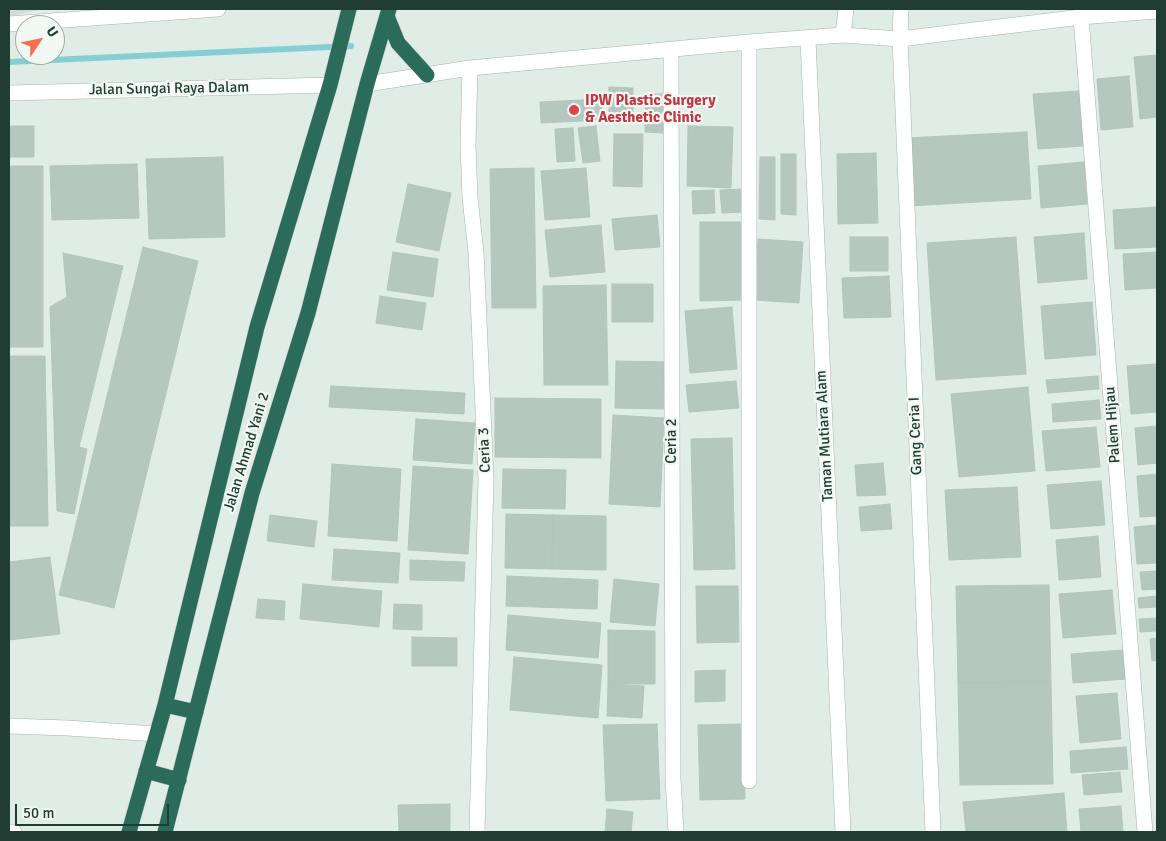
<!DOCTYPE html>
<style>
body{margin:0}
#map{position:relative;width:1166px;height:841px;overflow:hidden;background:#e0ece6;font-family:Signika,sans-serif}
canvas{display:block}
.frame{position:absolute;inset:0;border:10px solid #203d33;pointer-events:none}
.north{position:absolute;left:15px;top:15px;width:50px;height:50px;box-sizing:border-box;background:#f1f8f4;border:1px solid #9dada7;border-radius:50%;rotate:56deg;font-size:14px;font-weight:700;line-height:20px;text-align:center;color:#203d33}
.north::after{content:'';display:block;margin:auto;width:18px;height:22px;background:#f96d50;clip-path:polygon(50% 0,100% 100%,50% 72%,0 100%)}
.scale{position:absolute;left:15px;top:804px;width:154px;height:22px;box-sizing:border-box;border:2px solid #203d33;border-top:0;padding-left:6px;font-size:15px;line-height:18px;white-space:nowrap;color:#203d33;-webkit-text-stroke:4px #f1f8f4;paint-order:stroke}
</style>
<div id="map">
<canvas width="1166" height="841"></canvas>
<div class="frame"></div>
<div class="north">U</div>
<div class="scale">50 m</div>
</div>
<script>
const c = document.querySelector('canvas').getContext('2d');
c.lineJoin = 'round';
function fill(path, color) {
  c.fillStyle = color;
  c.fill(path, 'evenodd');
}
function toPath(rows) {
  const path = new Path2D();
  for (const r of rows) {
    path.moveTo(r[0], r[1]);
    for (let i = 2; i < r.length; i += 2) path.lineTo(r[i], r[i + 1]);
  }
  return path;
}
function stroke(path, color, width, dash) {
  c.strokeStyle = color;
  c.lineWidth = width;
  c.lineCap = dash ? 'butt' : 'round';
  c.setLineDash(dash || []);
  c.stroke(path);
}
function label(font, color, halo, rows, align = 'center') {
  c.font = font + ' Signika,sans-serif';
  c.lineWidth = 4.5;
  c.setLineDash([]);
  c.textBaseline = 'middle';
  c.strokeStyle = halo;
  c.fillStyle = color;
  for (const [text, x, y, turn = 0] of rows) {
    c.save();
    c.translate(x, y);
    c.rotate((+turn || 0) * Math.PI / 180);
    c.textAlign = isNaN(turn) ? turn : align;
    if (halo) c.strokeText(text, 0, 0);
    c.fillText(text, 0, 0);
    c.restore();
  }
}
const built = toPath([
 [9,9,44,9,9,16]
]);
const stream = toPath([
 [9,62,351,46]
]);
const building = toPath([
 [1157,55,1157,117,1140,119,1134,57,1157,55],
 [1129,76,1133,127,1101,130,1097,79,1129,76],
 [609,87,633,88,633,113,609,112,609,87],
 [1079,91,1083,146,1038,149,1033,94,1079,91],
 [646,94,664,94,663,133,645,132,646,94],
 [601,99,602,120,541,123,540,102,601,99],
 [9,126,34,126,34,157,9,157,9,126],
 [596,126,600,161,583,163,578,128,596,126],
 [688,126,733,127,731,188,687,186,688,126],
 [573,128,575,161,557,162,555,129,573,128],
 [1027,132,1031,199,909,206,905,138,1027,132],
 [614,134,643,134,642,187,613,186,614,134],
 [876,153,878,223,838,224,837,154,876,153],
 [781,154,796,154,796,215,781,214,781,154],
 [223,157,225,237,149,239,146,159,223,157],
 [760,157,775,157,775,220,759,219,760,157],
 [1084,162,1087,204,1041,208,1038,166,1084,162],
 [137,164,139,218,52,220,50,166,137,164],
 [9,166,43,166,43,347,9,347,9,166],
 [534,168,536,308,492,308,490,169,534,168],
 [586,168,590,217,545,220,541,171,586,168],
 [408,184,451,193,439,251,396,242,408,184],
 [742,189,744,212,722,213,720,190,742,189],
 [714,190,715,213,693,214,692,191,714,190],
 [1157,207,1157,247,1115,249,1113,210,1157,207],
 [657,215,660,247,615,250,612,219,657,215],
 [700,222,744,222,745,300,700,301,700,222],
 [601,225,605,272,550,277,545,230,601,225],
 [1084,233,1087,279,1038,283,1034,237,1084,233],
 [850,237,888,237,888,271,850,271,850,237],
 [1016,237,1026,374,936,380,927,243,1016,237],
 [758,239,803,242,799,303,754,300,758,239],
 [143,247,198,261,114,608,59,595,143,247],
 [393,252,438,259,433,297,387,290,393,252],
 [1157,252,1157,288,1125,290,1123,254,1157,252],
 [63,253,123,266,79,447,87,449,74,514,57,511,50,307,67,297,63,253],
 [889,276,891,317,844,318,842,278,889,276],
 [612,284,653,284,653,322,612,322,612,284],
 [606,285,608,385,544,385,543,286,606,285],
 [380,296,426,303,422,330,376,323,380,296],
 [1092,302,1096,355,1045,359,1041,306,1092,302],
 [732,307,737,369,690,373,685,311,732,307],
 [9,356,45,356,48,526,9,526,9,356],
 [616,361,670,362,669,409,615,408,616,361],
 [1157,364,1157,412,1131,414,1127,366,1157,364],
 [1098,376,1099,389,1048,393,1046,380,1098,376],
 [736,381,739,408,689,412,686,385,736,381],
 [331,386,465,393,464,414,329,407,331,386],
 [1028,387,1035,471,959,477,951,394,1028,387],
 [495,398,601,399,601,458,495,457,495,398],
 [1099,400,1101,419,1053,422,1052,404,1099,400],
 [613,415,664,418,660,507,609,504,613,415],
 [416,419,475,423,472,464,413,460,416,419],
 [1157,426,1157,463,1138,465,1135,428,1157,426],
 [1096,427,1100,467,1046,471,1042,431,1096,427],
 [732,438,735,569,694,570,691,439,732,438],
 [883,463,886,495,857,496,855,465,883,463],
 [332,464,401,469,397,541,328,536,332,464],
 [413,466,473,470,468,554,408,550,413,466],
 [503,469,566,470,565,509,502,508,503,469],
 [1157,474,1157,516,1140,517,1137,476,1157,474],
 [1101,481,1105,525,1051,529,1047,485,1101,481],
 [1017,487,1021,557,949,560,945,490,1017,487],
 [890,504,892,529,861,531,859,507,890,504],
 [506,514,553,515,552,569,505,568,506,514],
 [270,515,317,521,314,547,267,541,270,515],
 [553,515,606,516,606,570,552,569,553,515],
 [1157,525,1157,563,1137,564,1134,527,1157,525],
 [1098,536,1101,577,1059,580,1056,540,1098,536],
 [334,549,400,553,398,583,332,580,334,549],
 [50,557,60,634,9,640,9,562,50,557],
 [410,560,465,562,464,581,410,580,410,560],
 [1157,571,1157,589,1142,590,1140,572,1157,571],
 [507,576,598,580,597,609,506,606,507,576],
 [614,579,659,584,655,626,610,622,614,579],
 [303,584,382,591,379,627,300,619,303,584],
 [1049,585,1051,682,958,683,956,586,1049,585],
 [696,586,738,586,739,642,697,643,696,586],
 [1112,590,1116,634,1063,638,1059,594,1112,590],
 [1157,596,1157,607,1139,608,1138,598,1157,596],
 [258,599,285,601,284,620,256,618,258,599],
 [394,604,422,605,422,630,393,629,394,604],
 [508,615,601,623,598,658,506,650,508,615],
 [1157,618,1157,631,1140,632,1139,619,1157,618],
 [608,630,655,631,655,684,608,684,608,630],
 [412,637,457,638,457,666,412,666,412,637],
 [1157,638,1157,660,1152,661,1150,639,1157,638],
 [1123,650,1126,679,1073,683,1071,654,1123,650],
 [514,657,602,665,598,718,510,710,514,657],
 [725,670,725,701,695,702,695,671,725,670],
 [1051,682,1053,784,960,785,958,683,1051,682],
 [608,684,644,686,642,718,607,716,608,684],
 [1117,693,1121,739,1080,743,1076,696,1117,693],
 [657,724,660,799,606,801,603,725,657,724],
 [743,724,745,799,700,800,698,725,743,724],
 [1126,747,1128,769,1071,773,1070,751,1126,747],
 [1120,772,1122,792,1084,795,1082,775,1120,772],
 [1064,793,1067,832,966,832,963,802,1064,793],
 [450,804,450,832,399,832,398,805,450,804],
 [1121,806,1123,832,1081,832,1079,809,1121,806],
 [607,809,633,812,631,832,605,832,607,809]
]);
const minor = toPath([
 [901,9,900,39,933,832],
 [1081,17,1145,832],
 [9,24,218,9],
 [843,35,846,9],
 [808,40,843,832],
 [749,42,749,781],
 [671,50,673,778,676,832],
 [470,68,468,145,470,198,476,252,486,479,477,832],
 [367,84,470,68,749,42,843,35,900,39,1081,17,1157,11],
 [9,93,330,85],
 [9,726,68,728,156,734],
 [9,832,14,832]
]);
const highway = toPath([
 [387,16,398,43,427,75],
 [165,705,196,712],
 [146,771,179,780],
 [129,832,165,705,257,327,330,85,349,9],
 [165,832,252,493,308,313,367,84,389,9]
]);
const markers = [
 [574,110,6,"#e0444e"]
];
const streetNames = [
 ["Jalan Sungai Raya Dalam",169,89,-1],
 ["Palem Hijau",1113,425,-94],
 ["Taman Mutiara Alam",825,436,-93],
 ["Gang Ceria I",916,436,-92],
 ["Ceria 2",672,441,-90],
 ["Ceria 3",485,450,-93],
 ["Jalan Ahmad Yani 2",247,452,-73]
];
const healthNames = [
 ["IPW Plastic Surgery",585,101],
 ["& Aesthetic Clinic",585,118]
];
fill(built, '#cedcd4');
stroke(stream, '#85ced4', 6);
fill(building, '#b5c7be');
stroke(building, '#b2c6bc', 1);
stroke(minor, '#a3b4ad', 16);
stroke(highway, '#c1c9c6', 16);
stroke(minor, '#fff', 15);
stroke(highway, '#2a6b59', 15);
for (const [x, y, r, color] of markers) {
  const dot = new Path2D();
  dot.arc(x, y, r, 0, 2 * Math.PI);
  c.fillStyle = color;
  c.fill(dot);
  stroke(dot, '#f1f8f4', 2);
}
label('15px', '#203d33', '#f1f8f4', streetNames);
label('bold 15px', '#be3a42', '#f1f8f4', healthNames, 'left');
</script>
